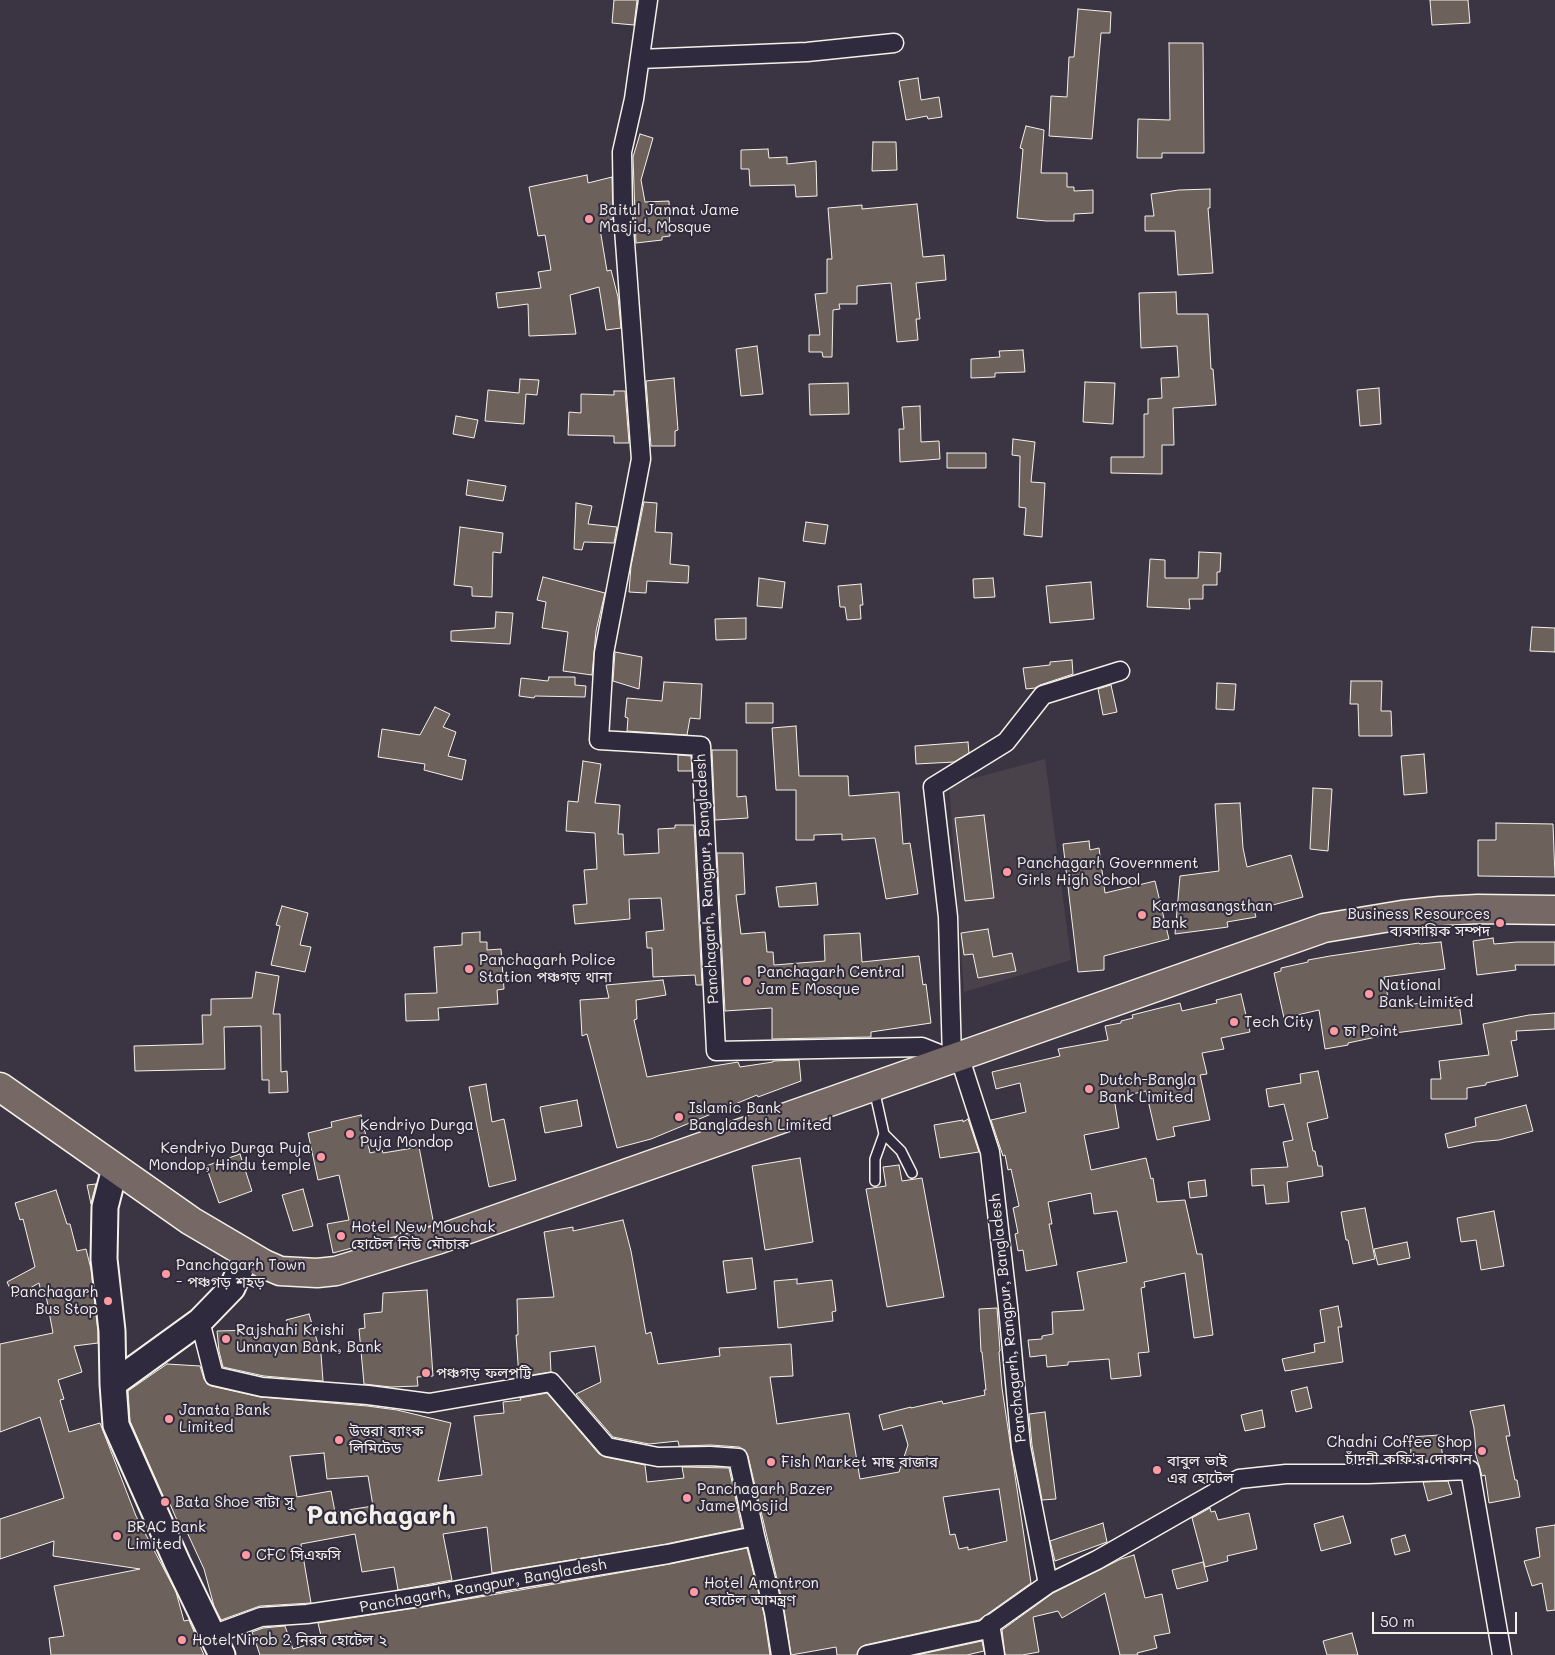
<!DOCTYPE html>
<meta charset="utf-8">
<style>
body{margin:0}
#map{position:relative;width:1555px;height:1655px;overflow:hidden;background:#3b3543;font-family:Mali,sans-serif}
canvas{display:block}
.scale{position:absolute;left:1372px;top:1612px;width:145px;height:22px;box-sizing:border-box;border:2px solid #f4f1e8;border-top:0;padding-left:6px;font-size:15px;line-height:18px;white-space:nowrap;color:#f4f1e8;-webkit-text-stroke:4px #2f2a3d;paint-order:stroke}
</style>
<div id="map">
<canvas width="1555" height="1655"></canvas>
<div class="scale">50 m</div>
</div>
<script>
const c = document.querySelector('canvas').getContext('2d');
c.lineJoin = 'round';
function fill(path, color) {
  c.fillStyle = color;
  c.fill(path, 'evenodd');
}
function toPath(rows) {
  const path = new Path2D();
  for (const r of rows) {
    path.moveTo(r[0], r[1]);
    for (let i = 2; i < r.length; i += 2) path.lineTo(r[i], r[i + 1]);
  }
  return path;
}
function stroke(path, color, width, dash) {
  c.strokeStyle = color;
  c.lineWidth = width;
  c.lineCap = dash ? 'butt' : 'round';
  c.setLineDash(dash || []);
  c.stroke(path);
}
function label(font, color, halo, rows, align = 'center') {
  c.font = font + ' Mali,"Noto Sans Bengali",sans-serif';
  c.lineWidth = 4;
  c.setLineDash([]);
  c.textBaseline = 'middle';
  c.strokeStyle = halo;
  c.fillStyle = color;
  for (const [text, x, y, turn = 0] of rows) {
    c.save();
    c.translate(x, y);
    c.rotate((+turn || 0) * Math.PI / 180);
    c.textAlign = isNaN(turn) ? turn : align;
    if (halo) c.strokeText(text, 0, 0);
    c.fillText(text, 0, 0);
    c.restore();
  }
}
const built = toPath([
 [1045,759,1071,960,964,992,949,785]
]);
const building = toPath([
 [614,0,637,0,634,25,612,23,614,0],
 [1430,0,1468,0,1470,23,1432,25,1430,0],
 [1078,9,1111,12,1110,33,1101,33,1092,139,1049,136,1051,96,1067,97,1069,57,1074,57,1078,9],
 [1169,43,1203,43,1204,153,1162,153,1162,158,1137,158,1138,119,1170,120,1169,43],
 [918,78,921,100,939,97,942,117,928,119,927,116,906,120,899,81,918,78],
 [1026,126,1044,130,1041,173,1067,173,1067,187,1074,187,1074,191,1093,190,1093,213,1074,214,1074,221,1046,221,1017,218,1023,149,1020,148,1026,126],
 [640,134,653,138,641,180,645,202,669,201,670,236,662,237,662,240,636,243,633,157,640,134],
 [873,142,896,142,897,170,872,171,873,142],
 [768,149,769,158,787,157,787,164,816,161,817,196,796,197,795,185,750,186,749,169,741,169,741,150,768,149],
 [587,175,588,183,612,177,613,219,599,223,607,271,611,270,618,297,621,328,606,330,599,287,570,295,576,334,529,336,528,304,498,308,496,293,541,288,538,272,551,270,545,235,538,236,529,187,587,175],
 [1210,189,1210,208,1208,208,1213,273,1178,275,1175,231,1145,231,1145,216,1154,216,1151,194,1179,190,1210,189],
 [917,204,923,257,944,255,946,280,916,283,920,319,916,319,918,340,897,342,891,283,857,286,857,304,839,304,840,309,833,310,832,357,823,357,822,352,809,352,809,335,820,335,815,294,827,293,827,259,832,259,828,208,862,205,862,209,917,204],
 [1176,292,1177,314,1208,314,1211,369,1213,369,1216,405,1173,408,1174,445,1162,445,1162,474,1111,473,1111,457,1144,457,1144,414,1148,414,1148,399,1162,398,1161,378,1179,377,1177,346,1141,348,1139,293,1176,292],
 [757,346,763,394,741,396,736,349,757,346],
 [1023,350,1025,372,995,373,995,377,971,378,971,359,1000,357,999,351,1023,350],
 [674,378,678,430,675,431,675,446,651,446,646,381,674,378],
 [520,379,539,380,537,395,526,394,524,424,485,421,488,390,519,393,520,379],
 [1085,382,1115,383,1113,424,1083,422,1085,382],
 [848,383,849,414,810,415,809,384,848,383],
 [1379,388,1381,424,1360,426,1357,390,1379,388],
 [614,391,625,391,629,443,614,443,614,436,568,435,569,412,581,413,581,394,614,395,614,391],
 [920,406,921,442,939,441,940,459,900,462,899,429,904,429,902,407,920,406],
 [456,416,478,420,474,438,453,434,456,416],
 [1013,439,1035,442,1031,482,1045,483,1042,537,1024,535,1026,508,1019,507,1020,456,1012,455,1013,439],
 [947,453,986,453,986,468,947,468,947,453],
 [468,480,506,486,503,501,466,495,468,480],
 [644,502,657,503,655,532,672,533,670,564,689,566,688,583,647,581,646,593,629,592,631,566,644,502],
 [576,503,592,506,588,524,617,527,614,543,584,542,582,550,574,549,576,503],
 [806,522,828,525,825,544,803,541,806,522],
 [460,527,503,533,501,553,493,552,492,597,472,596,472,587,454,585,460,527],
 [1199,552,1221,553,1220,572,1217,572,1217,585,1203,585,1203,599,1189,599,1190,609,1147,607,1150,559,1165,560,1165,578,1198,578,1199,552],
 [543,577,605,593,596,631,592,675,563,671,568,632,542,628,546,602,537,600,543,577],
 [759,578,785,582,782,608,757,606,759,578],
 [993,578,995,597,974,598,973,579,993,578],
 [1091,582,1094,619,1050,623,1046,586,1091,582],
 [861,584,863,605,860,605,861,619,847,620,845,607,840,607,838,586,861,584],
 [496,612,513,613,510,644,451,641,451,631,495,628,496,612],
 [746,618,746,639,716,640,715,619,746,618],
 [1532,627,1555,628,1555,652,1530,651,1532,627],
 [615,652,642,657,639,689,613,681,615,652],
 [1072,660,1073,674,1040,685,1035,688,1026,689,1023,668,1050,665,1050,662,1072,660],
 [549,677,575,677,575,685,586,686,585,697,535,696,534,698,519,696,521,678,548,681,549,677],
 [1351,681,1382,681,1381,711,1391,711,1392,736,1359,736,1358,704,1350,704,1351,681],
 [664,682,702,684,700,719,690,718,687,735,627,731,628,718,625,717,627,698,662,701,664,682],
 [1217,683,1236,684,1234,710,1216,709,1217,683],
 [1111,685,1117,712,1103,715,1098,689,1111,685],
 [746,703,773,703,773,723,746,723,746,703],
 [435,707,450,714,443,727,456,732,448,756,466,760,462,780,424,770,425,764,378,757,382,729,420,735,435,707],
 [796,726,799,776,848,776,849,796,899,792,903,844,910,843,918,894,886,899,875,838,842,840,842,834,814,835,814,840,796,840,796,790,776,790,772,728,796,726],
 [968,742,969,753,954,762,916,764,915,746,968,742],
 [712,750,737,750,737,797,746,796,748,818,715,820,712,750],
 [1424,754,1427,793,1404,795,1401,756,1424,754],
 [678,755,691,756,692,771,678,771,678,755],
 [583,761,601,764,595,803,620,805,618,834,623,834,624,855,659,853,658,829,675,828,675,825,694,825,702,985,696,985,695,975,653,977,652,948,647,948,646,932,664,930,661,898,629,899,630,919,575,924,573,905,587,904,584,870,597,869,595,833,566,831,568,801,578,802,583,761],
 [1313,788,1332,789,1328,851,1310,849,1313,788],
 [1240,803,1243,848,1247,867,1291,855,1303,897,1254,910,1256,917,1227,922,1228,927,1175,934,1180,876,1219,871,1215,804,1240,803],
 [984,815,994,898,965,901,955,818,984,815],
 [1496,823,1553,824,1555,877,1478,876,1478,840,1496,840,1496,823],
 [1089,841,1090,850,1099,848,1105,893,1155,881,1169,939,1104,956,1104,970,1078,972,1063,844,1089,841],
 [717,853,743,853,745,894,736,895,741,934,765,932,767,952,773,952,774,965,825,961,824,935,860,933,862,962,919,956,923,985,926,984,931,1023,871,1032,871,1037,772,1039,772,1008,725,1011,717,853],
 [816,883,818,905,779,907,776,887,816,883],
 [282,906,308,913,300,945,311,947,305,972,271,965,280,926,276,925,282,906],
 [988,929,993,957,1012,953,1016,971,978,978,973,954,964,955,961,933,988,929],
 [480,932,480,942,487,942,487,950,501,949,504,989,497,990,498,1004,438,1008,439,1020,406,1021,405,994,437,993,434,947,462,945,462,933,480,932],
 [1493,938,1494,944,1517,942,1555,942,1555,965,1515,965,1516,970,1477,975,1473,941,1493,938],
 [1441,942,1445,969,1384,977,1390,1008,1458,997,1462,1024,1395,1033,1348,1043,1348,1045,1325,1049,1319,1010,1284,1018,1274,973,1281,971,1281,968,1308,962,1308,960,1330,956,1419,943,1420,944,1441,942],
 [256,972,279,976,273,1014,280,1014,281,1072,287,1071,288,1092,269,1093,269,1080,262,1080,261,1026,224,1027,225,1069,135,1071,134,1046,203,1044,202,1015,211,1015,211,999,252,998,256,972],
 [663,980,666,995,636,1000,637,1019,634,1020,647,1077,738,1062,740,1067,773,1062,773,1061,799,1060,801,1081,758,1097,757,1095,651,1139,617,1148,587,1034,582,1036,580,1000,609,998,606,985,663,980],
 [1241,994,1250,1032,1221,1038,1224,1049,1202,1053,1207,1074,1200,1075,1210,1120,1173,1127,1175,1136,1157,1140,1146,1091,1114,1098,1119,1128,1084,1135,1091,1170,1146,1158,1151,1179,1153,1178,1157,1202,1185,1200,1197,1254,1202,1254,1213,1335,1194,1338,1185,1273,1144,1282,1145,1287,1141,1288,1149,1352,1138,1353,1141,1376,1111,1379,1109,1359,1068,1362,1068,1365,1047,1367,1046,1355,1030,1357,1028,1340,1042,1339,1042,1336,1053,1334,1052,1312,1084,1310,1077,1272,1127,1262,1117,1211,1094,1214,1091,1193,1048,1202,1052,1224,1049,1224,1057,1265,1026,1271,1023,1250,1018,1251,1015,1234,1018,1233,1013,1208,1019,1206,1011,1169,1008,1170,1005,1155,1003,1156,991,1120,1026,1112,1020,1083,996,1089,992,1072,1060,1056,1058,1049,1108,1040,1105,1026,1121,1023,1121,1021,1133,1018,1132,1015,1180,1003,1182,1011,1217,1003,1216,1000,1241,994],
 [1555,1013,1555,1029,1516,1031,1517,1040,1511,1041,1518,1076,1486,1083,1486,1085,1467,1088,1467,1099,1431,1099,1431,1079,1441,1079,1439,1061,1489,1055,1483,1024,1529,1015,1555,1013],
 [1318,1071,1328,1118,1307,1123,1313,1151,1315,1151,1318,1166,1322,1166,1323,1176,1287,1182,1289,1202,1266,1204,1264,1185,1252,1186,1251,1169,1288,1167,1283,1142,1293,1140,1284,1104,1269,1107,1266,1089,1301,1083,1300,1074,1318,1071],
 [486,1084,492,1122,504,1119,516,1180,489,1187,469,1087,486,1084],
 [577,1100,582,1126,545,1133,540,1107,577,1100],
 [1526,1105,1533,1131,1499,1140,1475,1142,1448,1148,1445,1134,1476,1126,1475,1118,1526,1105],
 [361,1115,370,1153,382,1150,383,1153,419,1147,434,1225,400,1233,401,1235,333,1253,327,1224,349,1220,339,1175,318,1180,308,1133,332,1127,331,1122,361,1115],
 [968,1119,979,1152,940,1158,934,1125,963,1120,963,1122,968,1119],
 [240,1154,252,1191,219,1203,206,1166,240,1154],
 [800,1158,813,1242,765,1250,752,1166,800,1158],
 [899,1165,902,1181,922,1178,944,1297,887,1307,866,1189,886,1186,883,1167,899,1165],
 [1205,1180,1207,1196,1190,1198,1188,1182,1205,1180],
 [96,1184,91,1203,91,1204,87,1185,96,1184],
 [303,1189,313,1226,293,1231,282,1195,303,1189],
 [56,1190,67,1224,70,1224,77,1251,86,1249,91,1269,98,1332,98,1343,74,1346,82,1372,58,1380,64,1399,60,1400,69,1432,100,1423,136,1516,176,1592,184,1621,189,1620,204,1655,51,1655,49,1638,64,1636,54,1586,140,1569,53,1556,54,1541,0,1559,0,1519,64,1498,40,1417,0,1432,0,1344,53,1333,45,1290,41,1292,39,1283,14,1297,7,1282,35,1267,23,1219,20,1220,15,1203,56,1190],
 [1365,1208,1375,1259,1353,1264,1348,1240,1346,1240,1341,1212,1365,1208],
 [1494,1211,1504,1266,1481,1270,1476,1240,1461,1242,1457,1218,1494,1211],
 [623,1220,631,1251,646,1334,651,1332,658,1364,720,1356,719,1348,791,1344,793,1376,770,1377,777,1424,849,1413,860,1479,899,1472,908,1445,902,1425,883,1430,879,1415,911,1407,911,1408,942,1401,943,1404,985,1395,984,1390,986,1390,982,1352,981,1352,979,1309,997,1308,1000,1351,999,1352,1002,1388,1031,1583,979,1620,865,1645,860,1648,857,1655,837,1655,836,1647,791,1655,784,1609,748,1456,745,1450,739,1447,711,1445,679,1446,678,1441,649,1444,613,1437,576,1394,601,1382,595,1346,550,1352,551,1372,519,1377,516,1335,518,1335,517,1299,554,1297,544,1232,573,1227,573,1231,623,1220],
 [999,1489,1007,1541,968,1550,968,1547,959,1549,955,1534,950,1535,943,1497,999,1489],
 [1407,1242,1410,1258,1378,1265,1374,1249,1407,1242],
 [752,1258,756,1289,727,1293,723,1261,752,1258],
 [797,1279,797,1284,832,1280,836,1311,832,1312,833,1321,778,1328,774,1281,797,1279],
 [427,1290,433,1376,417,1377,418,1386,391,1387,364,1384,359,1329,365,1328,364,1314,382,1312,383,1293,427,1290],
 [1338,1306,1342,1327,1338,1327,1343,1362,1285,1371,1282,1359,1315,1352,1314,1344,1325,1342,1320,1310,1338,1306],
 [309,1314,321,1354,323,1381,264,1376,223,1367,219,1351,217,1331,290,1329,286,1320,309,1314],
 [167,1364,200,1366,204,1379,207,1384,211,1386,260,1397,367,1406,397,1410,451,1423,438,1481,482,1475,474,1416,504,1413,503,1402,521,1400,520,1398,547,1393,599,1454,605,1457,645,1465,647,1482,684,1478,682,1467,729,1468,742,1528,666,1544,492,1573,487,1527,443,1534,452,1580,398,1590,394,1567,362,1572,355,1534,301,1544,311,1603,260,1606,221,1620,214,1606,204,1569,186,1530,182,1532,167,1497,164,1498,130,1421,128,1391,167,1364],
 [324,1453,327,1479,368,1476,373,1506,335,1512,331,1491,297,1497,290,1456,324,1453],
 [1307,1387,1312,1408,1296,1412,1291,1391,1307,1387],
 [1504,1405,1510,1436,1506,1436,1515,1480,1517,1480,1520,1497,1489,1503,1485,1475,1482,1476,1475,1452,1476,1451,1474,1428,1470,1411,1504,1405],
 [1262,1410,1265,1427,1245,1431,1241,1415,1262,1410],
 [1045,1412,1056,1499,1042,1500,1032,1445,1029,1414,1045,1412],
 [1440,1435,1443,1460,1416,1461,1414,1454,1411,1454,1410,1437,1440,1435],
 [1448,1481,1452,1494,1428,1501,1423,1482,1448,1481],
 [1210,1508,1211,1512,1215,1511,1218,1520,1249,1513,1257,1549,1227,1556,1228,1561,1205,1567,1192,1518,1210,1508],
 [1343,1516,1351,1543,1321,1551,1314,1524,1343,1516],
 [1103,1523,1107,1542,1055,1561,1050,1541,1103,1523],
 [1555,1525,1555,1610,1547,1611,1542,1583,1532,1586,1524,1561,1540,1557,1536,1528,1555,1525],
 [1405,1535,1410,1551,1395,1555,1391,1539,1405,1535],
 [747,1548,764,1614,770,1655,260,1655,252,1632,263,1628,285,1626,293,1649,322,1640,318,1623,428,1606,670,1564,747,1548],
 [1134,1555,1145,1598,1162,1594,1170,1633,1154,1636,1157,1648,1137,1653,1138,1655,1120,1655,1105,1593,1062,1618,1058,1611,1033,1617,1039,1652,1022,1655,1005,1655,1002,1630,1053,1593,1121,1559,1134,1555],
 [1203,1562,1208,1581,1177,1589,1172,1570,1203,1562],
 [1352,1633,1358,1655,1327,1655,1323,1641,1352,1633],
 [982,1641,984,1651,967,1655,917,1655,982,1641]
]);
const lane = toPath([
 [874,1089,884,1134,901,1151,912,1173],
 [875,1181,875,1159,884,1134]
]);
const street = toPath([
 [648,0,634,99,622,152,623,215,641,459,604,653,599,740,701,746,716,1051,922,1047,952,1059,963,1068,990,1152,1008,1307,1021,1447,1048,1584,983,1630,867,1655],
 [640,59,807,52,894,43],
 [952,1059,948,917,933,787,1006,742,1043,695,1120,671],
 [200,1321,214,1376,262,1387,368,1395,429,1403,551,1382,607,1447,658,1457,710,1456,738,1458,755,1536],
 [1048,1584,1097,1560,1239,1479,1286,1474,1368,1474,1470,1470,1502,1655],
 [990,1624,995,1655],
 [212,1635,261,1617,307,1614,426,1596,512,1580,668,1554,755,1536,774,1612,781,1655]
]);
const secondary = toPath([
 [113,1384,112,1331,104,1259,105,1207,115,1168],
 [222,1655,177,1562,116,1425,113,1384,200,1321,232,1288,247,1254]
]);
const highway = toPath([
 [0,1087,191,1221,264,1264,280,1271,317,1273,336,1271,440,1239,1324,928,1402,915,1440,911,1478,909,1555,910]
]);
const markers = [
 [589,219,5,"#ff9aa2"],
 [1007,872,5,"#ff9aa2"],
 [1142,915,5,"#ff9aa2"],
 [1500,923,5,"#ff9aa2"],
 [469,969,5,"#ff9aa2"],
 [747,981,5,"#ff9aa2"],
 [1369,994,5,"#ff9aa2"],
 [1234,1022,5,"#ff9aa2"],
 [1334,1031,5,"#ff9aa2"],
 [1089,1089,5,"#ff9aa2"],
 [679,1117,5,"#ff9aa2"],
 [350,1134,5,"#ff9aa2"],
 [321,1157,5,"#ff9aa2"],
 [341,1236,5,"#ff9aa2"],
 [166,1274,5,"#ff9aa2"],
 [108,1301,5,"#ff9aa2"],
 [226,1339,5,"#ff9aa2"],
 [426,1373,5,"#ff9aa2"],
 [169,1419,5,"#ff9aa2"],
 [339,1440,5,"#ff9aa2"],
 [1482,1451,5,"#ff9aa2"],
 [771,1462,5,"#ff9aa2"],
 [1157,1470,5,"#ff9aa2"],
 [687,1498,5,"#ff9aa2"],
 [165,1502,5,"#ff9aa2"],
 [117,1536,5,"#ff9aa2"],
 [246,1555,5,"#ff9aa2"],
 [694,1592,5,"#ff9aa2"],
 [182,1640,5,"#ff9aa2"]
];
const poiNames = [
 ["Baitul Jannat Jame",599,210],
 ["Masjid, Mosque",599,227],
 ["Panchagarh Government",1017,863],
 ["Girls High School",1017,880],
 ["Karmasangsthan",1152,906],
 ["Bank",1152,923],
 ["Business Resources",1490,914,"right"],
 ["ব্যবসায়িক সম্পদ",1490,931,"right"],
 ["Panchagarh Police",479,960],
 ["Station পঞ্চগড় থানা",479,977],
 ["Panchagarh Central",757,972],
 ["Jam E Mosque",757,989],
 ["National",1379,985],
 ["Bank Limited",1379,1002],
 ["Tech City",1244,1022],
 ["চা Point",1344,1031],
 ["Dutch-Bangla",1099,1080],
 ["Bank Limited",1099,1097],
 ["Islamic Bank",689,1108],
 ["Bangladesh Limited",689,1125],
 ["Kendriyo Durga",360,1125],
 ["Puja Mondop",360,1142],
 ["Kendriyo Durga Puja",311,1148,"right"],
 ["Mondop, Hindu temple",311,1165,"right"],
 ["Hotel New Mouchak",351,1227],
 ["হোটেল নিউ মৌচাক",351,1244],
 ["Panchagarh Town",176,1265],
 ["- পঞ্চগড় শহড়",176,1282],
 ["Panchagarh",98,1292,"right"],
 ["Bus Stop",98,1309,"right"],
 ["Rajshahi Krishi",236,1330],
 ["Unnayan Bank, Bank",236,1347],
 ["পঞ্চগড় ফলপট্টি",436,1373],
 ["Janata Bank",179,1410],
 ["Limited",179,1427],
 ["উত্তরা ব্যাংক",349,1431],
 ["লিমিটেড",349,1448],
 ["Chadni Coffee Shop",1472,1442,"right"],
 ["চাঁদনী কফি'র দোকান",1472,1459,"right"],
 ["বাবুল ভাই",1167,1461],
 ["এর হোটেল",1167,1478],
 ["Fish Market মাছ বাজার",781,1462],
 ["Panchagarh Bazer",697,1489],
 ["Jame Mosjid",697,1506],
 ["Bata Shoe বাটা সু",175,1502],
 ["BRAC Bank",127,1527],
 ["Limited",127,1544],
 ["CFC সিএফসি",256,1555],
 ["Hotel Amontron",704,1583],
 ["হোটেল আমন্ত্রণ",704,1600],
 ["Hotel Nirob 2 নিরব হোটেল ২",192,1640]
];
const streetNames = [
 ["Panchagarh, Rangpur, Bangladesh",707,879,-93],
 ["Panchagarh, Rangpur, Bangladesh",1008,1318,-96],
 ["Panchagarh, Rangpur, Bangladesh",483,1586,-10]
];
const townNames = [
 ["Panchagarh",381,1516]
];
fill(built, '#4a424a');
fill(building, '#6d615c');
stroke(building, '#f4f1e8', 1);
stroke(lane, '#f4f1e8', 12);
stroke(street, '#f4f1e8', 21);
stroke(secondary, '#f4f1e8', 29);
stroke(highway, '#f4f1e8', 31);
stroke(lane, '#2f2a3d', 9);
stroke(street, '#2f2a3d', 18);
stroke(secondary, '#2f2a3d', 25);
stroke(highway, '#766864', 28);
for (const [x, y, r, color] of markers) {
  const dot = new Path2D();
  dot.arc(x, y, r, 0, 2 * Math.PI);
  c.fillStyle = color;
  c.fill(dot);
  stroke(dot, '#2f2a3d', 2);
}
label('15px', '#f4f1e8', '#2f2a3d', poiNames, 'left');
label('15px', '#f4f1e8', '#2f2a3d', streetNames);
label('bold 25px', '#f4f1e8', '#2f2a3d', townNames);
</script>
